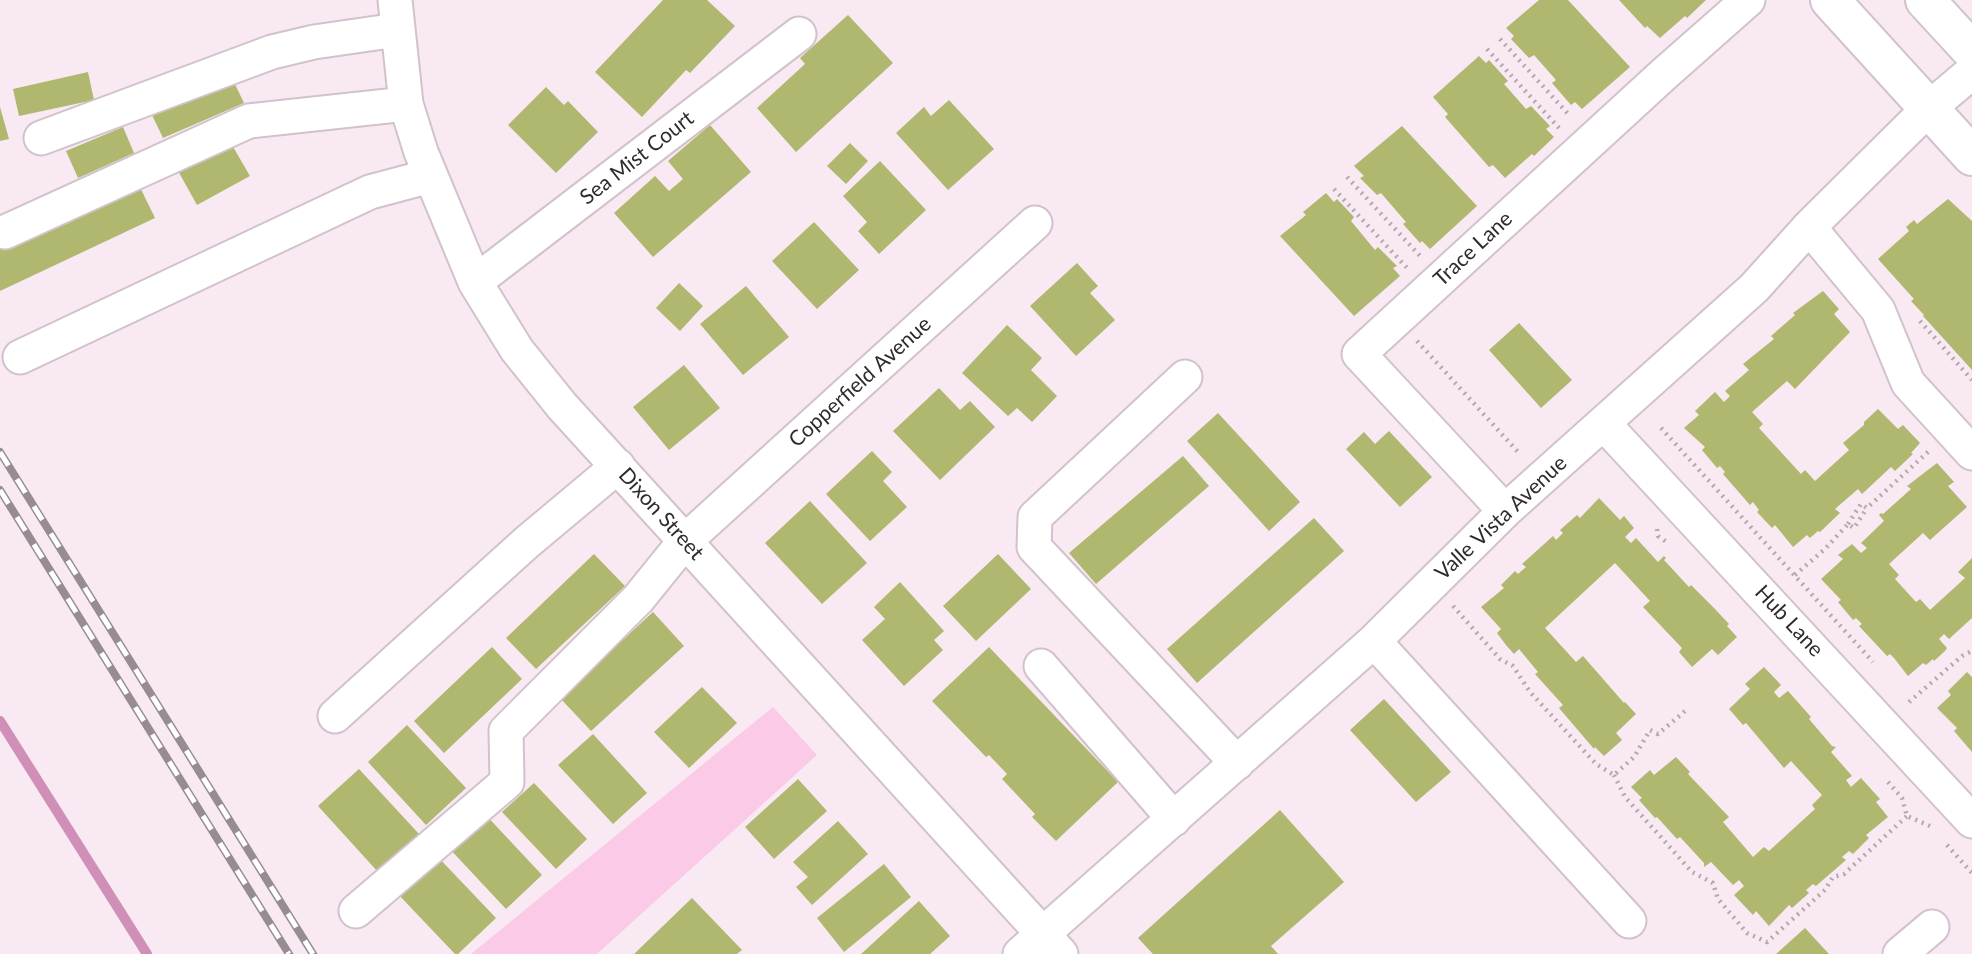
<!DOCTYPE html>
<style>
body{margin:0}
canvas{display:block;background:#f8e9f2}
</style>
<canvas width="1972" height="954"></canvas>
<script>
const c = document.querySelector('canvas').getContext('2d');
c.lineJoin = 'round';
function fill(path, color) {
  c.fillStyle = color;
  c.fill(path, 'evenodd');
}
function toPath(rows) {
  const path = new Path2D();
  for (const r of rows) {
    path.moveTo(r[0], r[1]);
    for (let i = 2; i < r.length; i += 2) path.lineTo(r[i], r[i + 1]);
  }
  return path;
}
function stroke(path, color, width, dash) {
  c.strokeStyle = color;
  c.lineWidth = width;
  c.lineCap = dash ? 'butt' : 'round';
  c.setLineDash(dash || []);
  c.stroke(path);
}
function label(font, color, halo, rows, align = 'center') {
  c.font = font + ' Lato,sans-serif';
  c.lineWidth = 6;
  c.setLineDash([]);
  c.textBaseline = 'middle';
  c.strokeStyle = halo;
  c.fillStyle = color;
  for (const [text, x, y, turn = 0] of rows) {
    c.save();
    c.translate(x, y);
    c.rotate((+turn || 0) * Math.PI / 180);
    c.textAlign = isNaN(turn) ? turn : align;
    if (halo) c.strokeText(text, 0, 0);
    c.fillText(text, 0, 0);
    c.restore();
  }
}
const green = toPath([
 [773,707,817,755,597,954,471,954]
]);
const stream = toPath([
 [0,721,147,954]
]);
const building = toPath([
 [663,0,707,0,735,26,690,73,686,70,642,117,595,72],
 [1539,0,1568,0,1630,67,1582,109,1575,102,1571,105,1552,83,1556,80,1534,55,1529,58,1511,39,1514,36,1506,28],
 [1619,0,1706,0,1687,18,1685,16,1660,38,1647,26,1645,28],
 [848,15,893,63,796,152,757,108,805,64,800,58],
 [1479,56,1486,63,1489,60,1508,81,1504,84,1526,109,1531,106,1550,126,1546,129,1554,137,1534,156,1532,154,1505,178,1493,165,1489,167,1445,117,1448,114,1433,97],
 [88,72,94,100,19,116,13,89],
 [232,78,244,103,163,138,151,113],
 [546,87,564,105,568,101,598,132,556,173,508,125],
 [949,100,994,149,948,190,896,133,924,107,931,116],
 [0,107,9,139,0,141],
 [710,125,751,172,653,257,614,213,655,176,669,191,683,179,668,161],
 [1402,126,1477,206,1430,249,1422,241,1420,243,1403,224,1406,222,1381,193,1377,195,1360,178,1364,176,1354,166],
 [123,127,134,153,78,178,66,151],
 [229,140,250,176,197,205,177,169],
 [850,143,868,161,846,184,827,166],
 [880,161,926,210,879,254,858,231,867,222,843,196],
 [136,179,155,218,0,291,0,242],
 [1326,193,1334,202,1337,199,1354,217,1351,221,1375,250,1378,247,1397,266,1393,268,1400,276,1354,316,1280,236,1306,215,1303,212],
 [1948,199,1972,221,1972,370,1923,316,1924,315,1911,301,1914,299,1878,259,1909,231,1906,227,1914,220,1917,224],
 [814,222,859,270,817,309,772,261],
 [1077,263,1098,286,1090,293,1115,320,1076,356,1030,306],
 [679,283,703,306,680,331,656,308],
 [746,286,789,337,743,375,700,324],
 [1823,291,1839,309,1834,314,1850,332,1795,389,1787,381,1752,412,1763,424,1759,428,1801,474,1805,470,1815,481,1849,450,1843,443,1864,425,1864,422,1878,409,1898,429,1903,425,1920,443,1911,453,1913,454,1895,471,1891,467,1862,494,1858,489,1835,509,1840,513,1820,532,1818,531,1810,538,1807,535,1793,547,1775,525,1772,528,1757,512,1759,510,1753,502,1750,505,1723,474,1725,472,1720,466,1717,468,1702,450,1705,447,1684,428,1699,415,1695,411,1715,392,1724,402,1730,396,1725,391,1749,370,1743,364,1774,339,1771,336,1795,315,1793,313],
 [1519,323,1572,380,1541,408,1489,350],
 [1007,325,1042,358,1031,370,1057,396,1032,422,1017,408,1008,416,962,373],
 [684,365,720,408,669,450,633,407],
 [939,388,960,410,970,401,995,427,940,480,893,431],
 [1218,413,1300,502,1269,531,1187,441],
 [1389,431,1432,477,1400,507,1346,449,1364,432,1375,444],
 [872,451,892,472,883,481,907,507,870,541,826,494],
 [1183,456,1209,486,1096,584,1069,553],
 [1937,463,1954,482,1948,486,1967,507,1930,540,1923,533,1889,564,1899,575,1895,579,1916,602,1920,599,1930,610,1965,578,1958,572,1972,558,1972,618,1949,639,1944,634,1939,639,1947,648,1945,651,1934,661,1933,659,1926,665,1923,663,1908,676,1894,658,1890,654,1887,656,1859,626,1862,624,1856,618,1853,620,1838,602,1841,600,1821,579,1843,559,1838,555,1852,544,1861,553,1867,548,1861,543,1884,521,1879,515,1881,513,1883,514,1911,489,1907,486],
 [1599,498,1620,520,1624,516,1634,528,1625,537,1631,543,1636,538,1658,562,1664,556,1666,558,1664,560,1689,587,1691,585,1714,608,1729,624,1727,626,1737,637,1718,655,1712,649,1692,667,1679,652,1682,648,1643,607,1650,601,1615,563,1545,628,1576,662,1583,656,1624,703,1625,702,1636,714,1616,733,1622,740,1604,756,1595,747,1594,749,1559,708,1563,705,1535,674,1538,672,1519,649,1514,654,1506,645,1497,633,1501,629,1481,607,1504,588,1501,585,1515,571,1518,574,1526,567,1522,564,1553,536,1556,540,1563,533,1560,530,1577,515,1580,518],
 [810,501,867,563,822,604,765,543],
 [1314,518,1344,551,1197,683,1167,649],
 [594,554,625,586,536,669,506,638],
 [998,554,1031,589,976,641,943,606],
 [900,582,944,631,934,640,943,650,904,686,862,640,885,619,874,607],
 [653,612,684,646,591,731,560,698],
 [492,647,522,679,444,753,414,721],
 [989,647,1118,782,1056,841,1032,817,1035,814,1002,779,1007,774,989,755,986,757,932,701],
 [1764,667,1781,685,1774,692,1779,698,1788,691,1811,717,1809,719,1832,746,1836,747,1831,752,1852,776,1846,780,1851,787,1861,778,1880,799,1876,802,1888,817,1866,835,1869,838,1853,854,1849,851,1842,857,1846,860,1816,886,1813,884,1806,890,1809,893,1792,908,1789,905,1769,926,1756,911,1753,915,1734,895,1744,886,1739,880,1733,885,1711,862,1704,867,1704,863,1680,837,1677,839,1657,817,1655,818,1639,800,1642,798,1631,787,1650,770,1654,775,1676,757,1690,772,1688,774,1729,817,1723,822,1753,857,1764,847,1769,851,1815,809,1812,805,1822,795,1791,761,1784,768,1746,723,1743,725,1729,709,1750,689,1745,684],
 [1967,672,1972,677,1972,752,1954,731,1957,728,1937,708,1951,695,1948,691],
 [702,687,737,723,689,768,654,732],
 [1384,699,1451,772,1416,802,1350,730],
 [407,725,466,788,426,825,368,762],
 [593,734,647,793,613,824,558,765],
 [359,769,419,834,378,872,318,806],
 [798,779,827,811,774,859,745,827],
 [534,783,587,839,556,869,502,812],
 [1280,810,1344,882,1271,946,1278,954,1153,954,1138,938],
 [483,812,542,875,506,909,447,846],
 [838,821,868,854,812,905,796,887,808,877,793,862],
 [436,855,496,918,458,954,455,954,396,892],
 [884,864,911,897,844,952,817,918],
 [692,898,742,950,737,954,634,954],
 [919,901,950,936,930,954,861,954],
 [1805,928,1829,954,1776,954]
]);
const path = toPath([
 [1500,39,1570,116],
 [1487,49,1559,128],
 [1347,177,1421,257],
 [1334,189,1407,268],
 [1920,321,1972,380],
 [1417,341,1519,453],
 [1661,428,1873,662],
 [1848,524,1861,504,1867,508,1929,451],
 [1657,529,1658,536,1668,543],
 [1795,575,1825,549,1848,524,1854,528,1867,508],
 [1453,606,1500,659,1513,666,1530,692,1596,764,1614,775,1634,757,1650,730,1658,734,1685,711],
 [1909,702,1962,656,1972,651],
 [1614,775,1625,797,1692,872,1713,883,1718,899,1747,933,1767,942,1825,890,1833,877,1844,874,1907,816],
 [1888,782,1902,798,1907,816,1930,826],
 [1947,845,1972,873]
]);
const minor = toPath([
 [395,0,406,104,421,152,475,282,517,350,562,406,1061,954],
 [41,138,272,52,314,42,397,30],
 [1809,227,1878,310,1908,383,1972,453],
 [5,232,249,121,406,104],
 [475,282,799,34],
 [20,357,370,192,430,176],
 [1185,377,1035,517,1034,547,1237,763],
 [1604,424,1972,821],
 [1505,511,1359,354,1663,75,1748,0],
 [1374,641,1629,921],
 [1041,666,1174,819],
 [335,716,526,543,618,466],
 [356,911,507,782,506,731,638,599,685,541,1035,223],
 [1020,954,1374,641,1505,511,1754,288,1809,227,1928,109,1972,72],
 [1900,954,1932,927]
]);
const major = toPath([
 [1830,0,1972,156],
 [1925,0,1972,51]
]);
const rail = toPath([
 [0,452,313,954],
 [0,490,289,954]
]);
const streetNames = [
 ["Sea Mist Court",637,158,-38],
 ["Trace Lane",1473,249,-43],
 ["Copperfield Avenue",860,382,-42],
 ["Dixon Street",661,514,48],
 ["Valle Vista Avenue",1501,518,-43],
 ["Hub Lane",1789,621,47]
];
fill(green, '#fbcae7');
stroke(stream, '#d08fb7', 10);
fill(building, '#b0b76f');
stroke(minor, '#d1c2cb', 37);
stroke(major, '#d1c2cb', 42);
stroke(path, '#b4a8af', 4.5, [2, 5]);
stroke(minor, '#fff', 33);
stroke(major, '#fff', 38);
stroke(rail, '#968c92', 8);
stroke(rail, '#fff', 5, [16]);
label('21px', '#2f2a2d', '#fff', streetNames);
</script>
